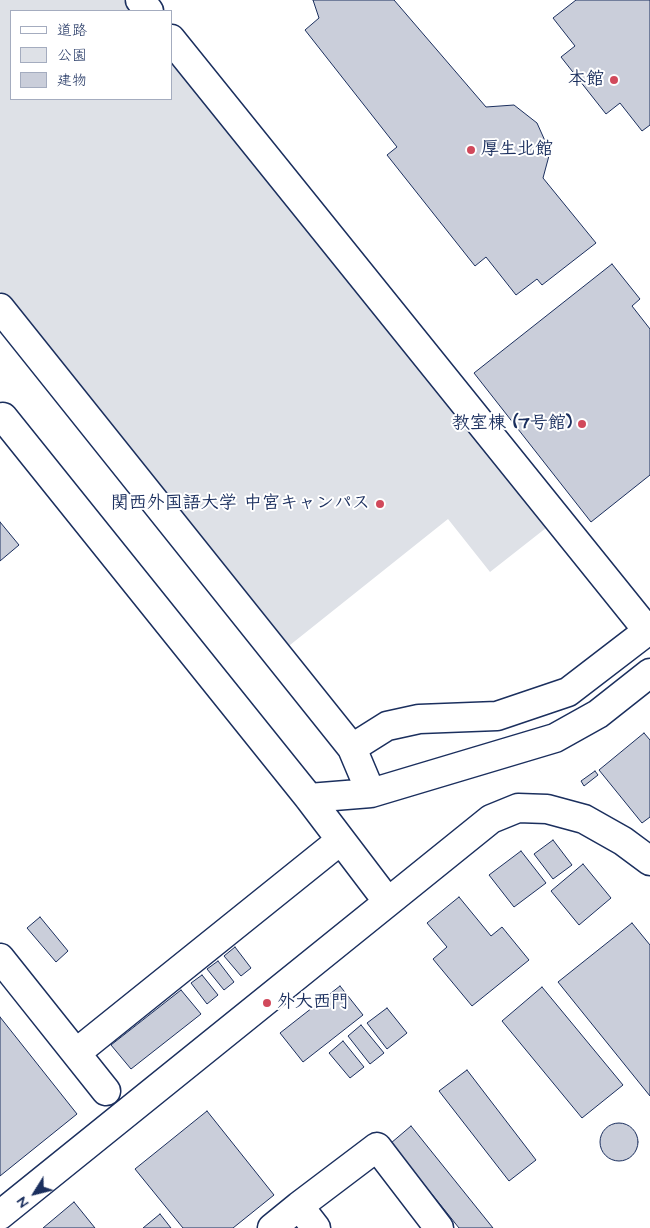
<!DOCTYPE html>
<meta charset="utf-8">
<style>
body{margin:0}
#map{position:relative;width:650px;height:1228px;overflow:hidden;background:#fff;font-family:"Architects Daughter","Klee One",sans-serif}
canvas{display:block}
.legend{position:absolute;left:10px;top:10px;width:162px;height:90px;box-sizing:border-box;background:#fff;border:1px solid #a4acbf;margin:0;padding:6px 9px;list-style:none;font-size:15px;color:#1b2f5e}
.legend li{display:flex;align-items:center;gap:10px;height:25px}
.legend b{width:25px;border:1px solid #a4acbf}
.north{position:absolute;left:10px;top:1168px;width:50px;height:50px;-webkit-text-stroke:4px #fff;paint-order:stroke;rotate:234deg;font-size:14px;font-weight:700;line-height:20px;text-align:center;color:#1b2f5e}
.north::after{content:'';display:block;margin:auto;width:18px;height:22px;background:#1b2f5e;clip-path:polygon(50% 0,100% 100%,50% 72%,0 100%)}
</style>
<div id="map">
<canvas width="650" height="1228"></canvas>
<ul class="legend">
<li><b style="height:6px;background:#fff"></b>道路</li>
<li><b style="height:14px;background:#dee1e7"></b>公園</li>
<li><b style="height:14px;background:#caceda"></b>建物</li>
</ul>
<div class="north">N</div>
</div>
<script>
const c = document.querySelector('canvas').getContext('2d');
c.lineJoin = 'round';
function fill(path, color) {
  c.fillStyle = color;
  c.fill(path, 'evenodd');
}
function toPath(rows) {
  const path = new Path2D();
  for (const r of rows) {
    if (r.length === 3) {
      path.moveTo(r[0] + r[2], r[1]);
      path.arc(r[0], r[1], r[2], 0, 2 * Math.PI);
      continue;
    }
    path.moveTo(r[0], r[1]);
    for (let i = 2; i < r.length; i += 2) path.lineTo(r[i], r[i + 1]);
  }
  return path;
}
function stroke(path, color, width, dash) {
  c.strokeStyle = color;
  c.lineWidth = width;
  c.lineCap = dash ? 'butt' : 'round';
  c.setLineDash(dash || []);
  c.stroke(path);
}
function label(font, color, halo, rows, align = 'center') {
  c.font = font + ' "Architects Daughter","Klee One",sans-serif';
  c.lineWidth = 4;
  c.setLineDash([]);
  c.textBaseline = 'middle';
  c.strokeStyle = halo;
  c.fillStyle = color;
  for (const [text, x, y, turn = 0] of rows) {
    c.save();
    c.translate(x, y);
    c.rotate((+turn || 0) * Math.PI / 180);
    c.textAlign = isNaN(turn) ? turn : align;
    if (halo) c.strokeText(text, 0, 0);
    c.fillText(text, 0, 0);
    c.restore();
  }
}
const green = toPath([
 [0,0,124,0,133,11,11,11,11,99,171,99,171,59,546,528,490,572,448,519,285,649,0,291]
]);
const building = toPath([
 [313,0,394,0,486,107,514,105,537,123,550,152,543,178,596,243,542,285,537,279,516,295,486,257,475,266,387,155,397,147,305,30,319,18,313,0],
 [576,0,650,0,650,125,642,131,620,103,606,114,561,57,575,46,553,18,576,0],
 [612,264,640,299,632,306,650,329,650,475,591,522,474,373,612,264],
 [0,522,19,545,0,561,0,522],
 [644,733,650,740,650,817,642,823,599,770,644,733],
 [595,771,598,775,584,786,581,781,595,771],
 [553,840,572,865,553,879,534,854,553,840],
 [521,851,546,883,514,907,489,875,521,851],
 [583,864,611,898,579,925,551,891,583,864],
 [459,897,491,936,502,927,529,960,472,1006,433,959,447,947,427,923,459,897],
 [40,917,68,951,56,962,27,928,40,917],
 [632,923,650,945,650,1096,558,982,632,923],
 [235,947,251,968,241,976,224,956,235,947],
 [218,961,234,982,224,990,207,969,218,961],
 [202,975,218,995,207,1004,191,983,202,975],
 [340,986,363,1015,303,1062,280,1033,340,986],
 [542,987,623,1085,582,1118,502,1021,542,987],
 [181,990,201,1014,131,1069,111,1045,181,990],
 [387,1008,407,1033,387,1049,367,1023,387,1008],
 [0,1017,77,1114,0,1176,0,1017],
 [361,1025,384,1053,370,1064,348,1036,361,1025],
 [343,1041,364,1067,350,1078,329,1053,343,1041],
 [467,1070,536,1160,509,1181,439,1091,467,1070],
 [207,1111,274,1195,233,1228,183,1228,135,1169,207,1111],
 [619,1142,19],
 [411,1126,493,1228,459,1228,391,1143,411,1126],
 [74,1202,95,1228,43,1228,74,1202],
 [160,1214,171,1228,143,1228,160,1214]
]);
const minor = toPath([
 [140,0,149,11],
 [171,39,648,631],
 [0,308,352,748,371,793],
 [0,419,3,417,309,798,388,902],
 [352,748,387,726,419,719,497,716,568,692,650,629],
 [309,798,371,793,555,738,598,714,650,673],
 [0,958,106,1091],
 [76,1053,341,840],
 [0,1215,491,819,518,808,547,809,584,819,623,841,650,861],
 [272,1228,299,1206],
 [316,1228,299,1206,377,1147,439,1228]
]);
const markers = [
 [614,80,5,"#d1495b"],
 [471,150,5,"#d1495b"],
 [582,424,5,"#d1495b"],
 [380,504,5,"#d1495b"],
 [267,1003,5,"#d1495b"]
];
const poiNames = [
 ["本館",604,80],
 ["厚生北館",481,150,"left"],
 ["教室棟 (7号館)",572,424],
 ["関西外国語大学 中宮キャンパス",370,504],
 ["外大西門",277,1003,"left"]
];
fill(green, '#dee1e7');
fill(building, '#caceda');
stroke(building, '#1b2f5e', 1);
stroke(minor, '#1b2f5e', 31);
stroke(minor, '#fff', 28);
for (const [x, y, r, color] of markers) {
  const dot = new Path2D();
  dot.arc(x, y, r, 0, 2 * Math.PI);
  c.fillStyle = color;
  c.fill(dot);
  stroke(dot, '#fff', 2);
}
label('bold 18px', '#1b2f5e', '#fff', poiNames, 'right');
</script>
